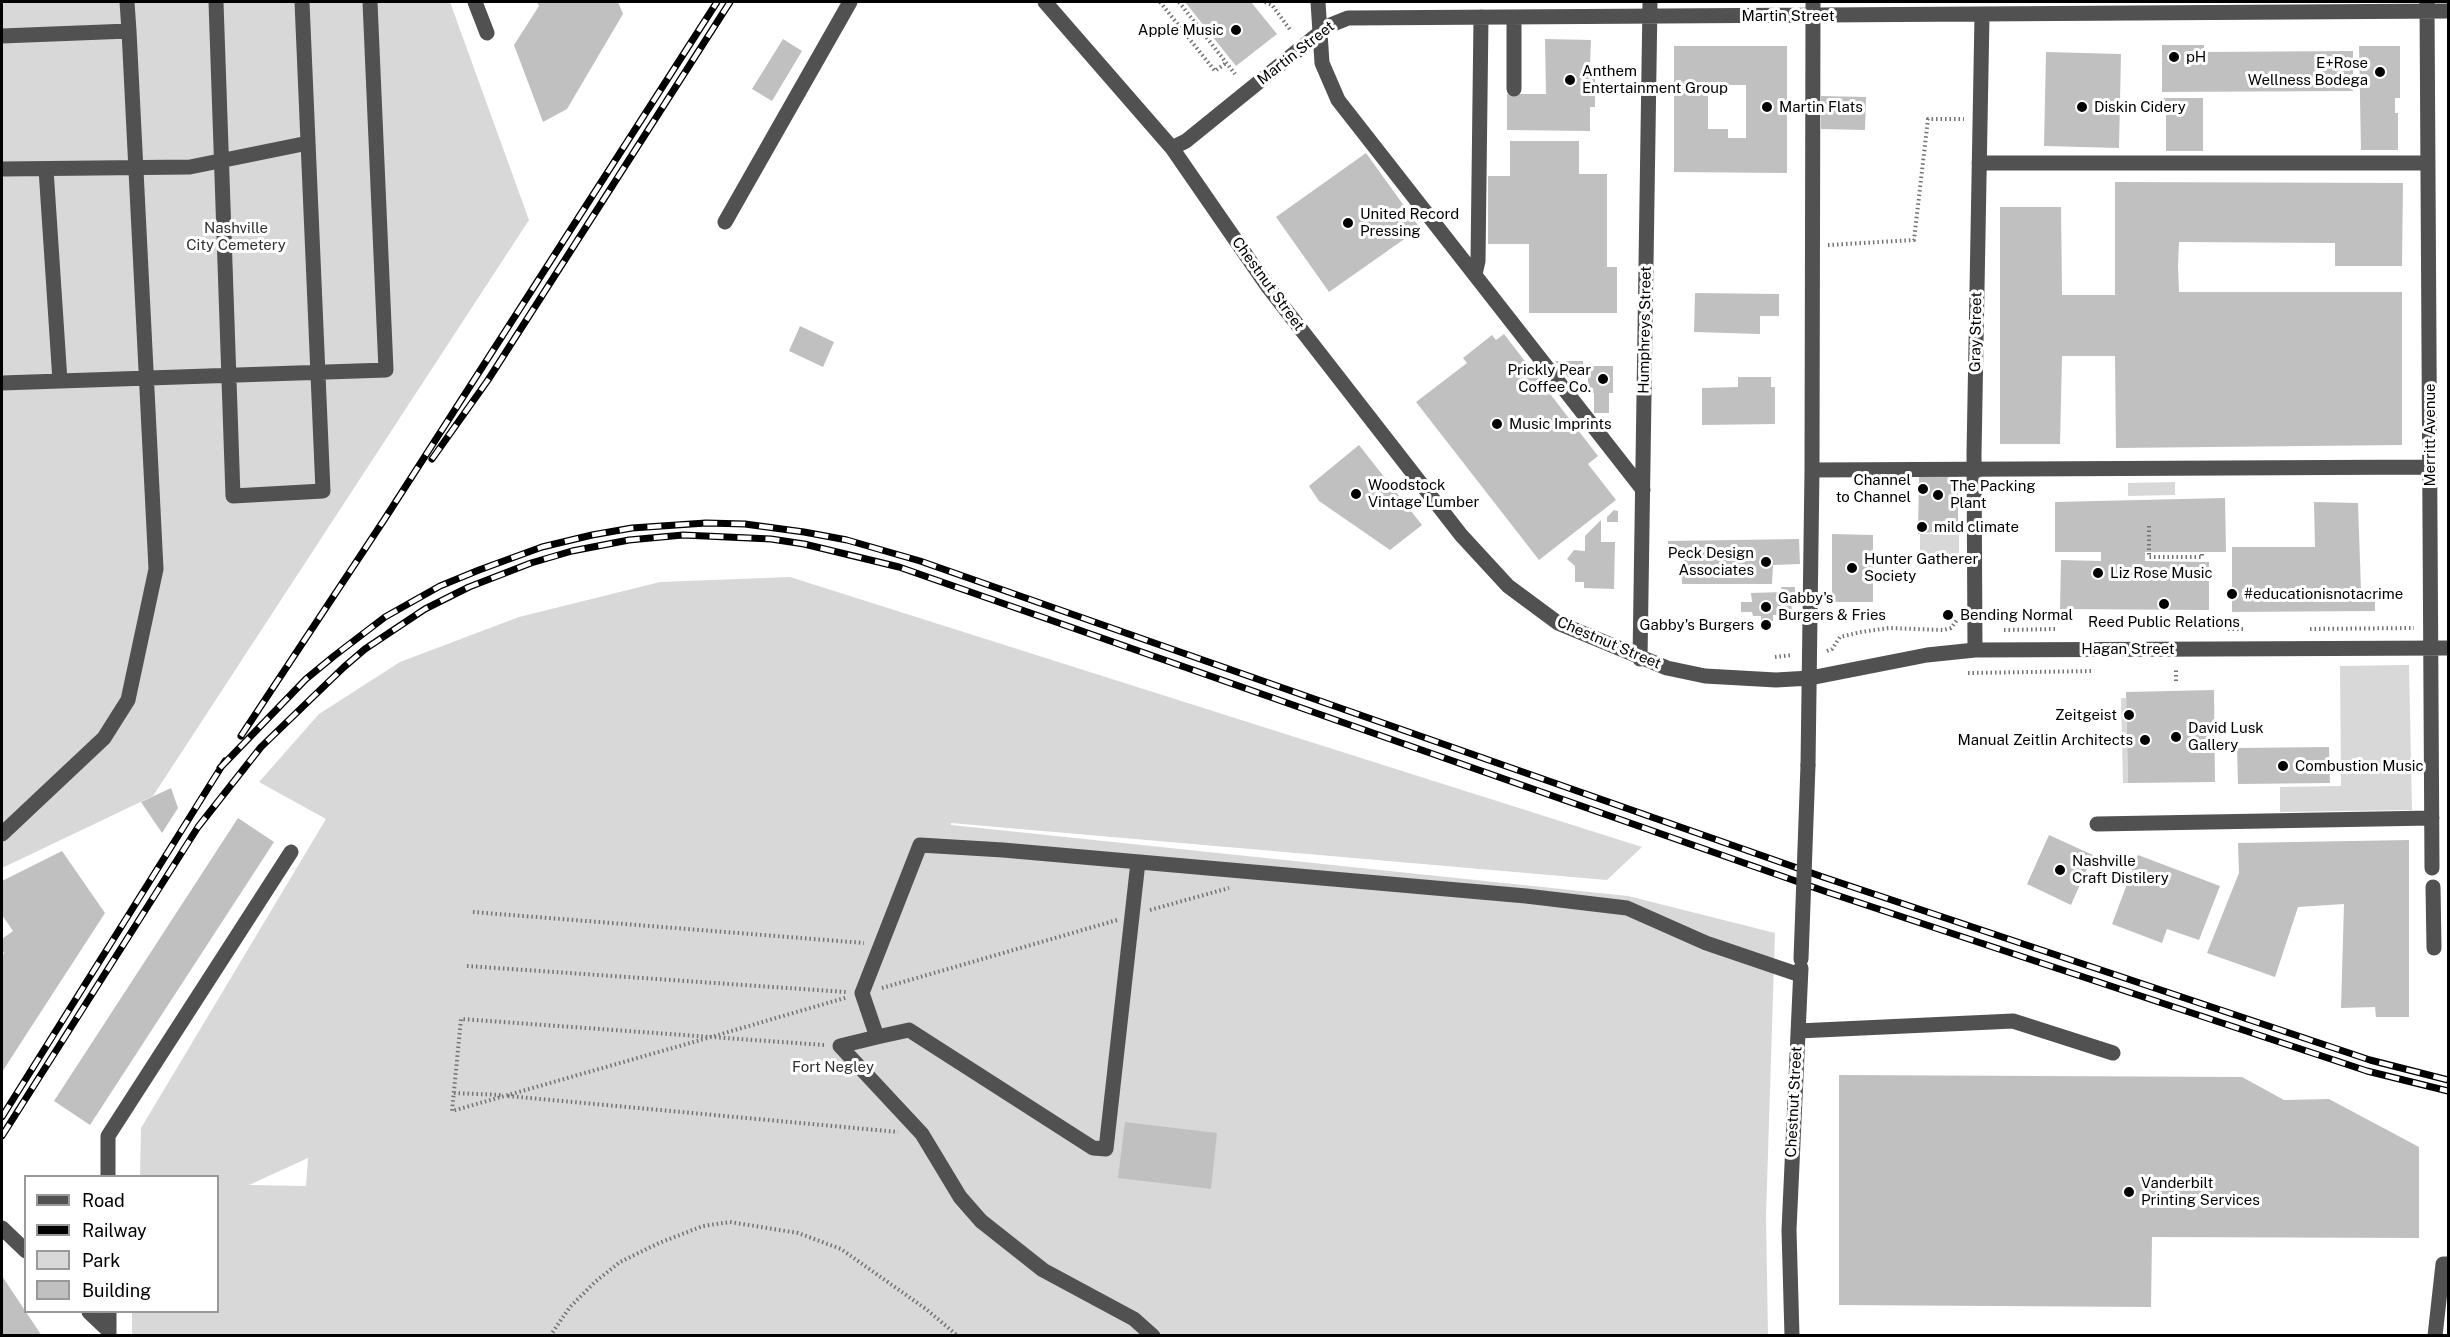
<!DOCTYPE html>
<style>
body{margin:0}
#map{position:relative;width:2450px;height:1337px;overflow:hidden;background:#fff;font-family:"Public Sans",sans-serif}
canvas{display:block}
.frame{position:absolute;inset:0;border:3px solid #000;pointer-events:none}
.legend{position:absolute;left:24px;top:1175px;width:195px;height:138px;box-sizing:border-box;background:#fff;border:2px solid #999;margin:0;padding:8px 10px;list-style:none;font-size:18px;color:#000}
.legend li{display:flex;align-items:center;gap:12px;height:30px}
.legend b{width:30px;border:2px solid #999}
</style>
<div id="map">
<canvas width="2450" height="1337"></canvas>
<div class="frame"></div>
<ul class="legend">
<li><b style="height:8px;background:#515151"></b>Road</li>
<li><b style="height:8px;background:#000"></b>Railway</li>
<li><b style="height:16px;background:#d8d8d8"></b>Park</li>
<li><b style="height:16px;background:#c0c0c0"></b>Building</li>
</ul>
</div>
<script>
const c = document.querySelector('canvas').getContext('2d');
c.lineJoin = 'round';
function fill(path, color) {
  c.fillStyle = color;
  c.fill(path, 'evenodd');
}
function toPath(rows) {
  const path = new Path2D();
  for (const r of rows) {
    path.moveTo(r[0], r[1]);
    for (let i = 2; i < r.length; i += 2) path.lineTo(r[i], r[i + 1]);
  }
  return path;
}
function stroke(path, color, width, dash) {
  c.strokeStyle = color;
  c.lineWidth = width;
  c.lineCap = dash ? 'butt' : 'round';
  c.setLineDash(dash || []);
  c.stroke(path);
}
function label(font, color, halo, rows, align = 'center') {
  c.font = font + ' "Public Sans",sans-serif';
  c.lineWidth = 6;
  c.setLineDash([]);
  c.textBaseline = 'middle';
  c.strokeStyle = halo;
  c.fillStyle = color;
  for (const [text, x, y, turn = 0] of rows) {
    c.save();
    c.translate(x, y);
    c.rotate((+turn || 0) * Math.PI / 180);
    c.textAlign = isNaN(turn) ? turn : align;
    if (halo) c.strokeText(text, 0, 0);
    c.fillText(text, 0, 0);
    c.restore();
  }
}
const green = toPath([
 [2,2,450,2,529,220,153,796,2,868],
 [2175,482,2175,495,2128,496,2128,483],
 [1959,534,1959,557,1920,557,1920,534],
 [790,577,1642,847,1607,880,951,823,951,825,1628,896,1775,933,1766,1216,1768,1335,132,1336,132,1312,218,1312,218,1176,140,1176,141,1128,326,819,259,782,319,714,400,662,519,617,660,582],
 [308,1158,306,1186,249,1185],
 [2409,665,2412,810,2280,812,2280,787,2341,786,2340,666],
 [2121,698,2126,698,2128,783,2123,783]
]);
const building = toPath([
 [537,2,618,2,623,14,567,109,543,122,514,45,539,6],
 [1185,2,1251,2,1277,34,1236,66],
 [783,39,802,51,772,101,752,89],
 [1545,39,1591,40,1590,65,1595,65,1595,107,1590,107,1590,131,1507,130,1507,94,1546,94],
 [2162,45,2204,45,2204,52,2353,51,2353,91,2162,92],
 [1674,46,1787,46,1787,173,1674,172],
 [1708,85,1746,85,1746,138,1728,138,1728,129,1708,129],
 [2359,46,2400,46,2400,98,2395,98,2395,113,2398,113,2398,150,2361,150],
 [2046,52,2121,54,2119,148,2044,146],
 [1821,96,1866,97,1865,130,1821,129],
 [2159,98,2203,98,2203,151,2166,151,2166,109,2159,109],
 [1510,141,1579,141,1579,174,1607,174,1607,267,1617,267,1617,313,1529,313,1529,244,1488,244,1488,176,1510,176],
 [1366,153,1420,228,1329,292,1276,217],
 [2115,182,2403,183,2402,266,2335,266,2335,243,2179,242,2178,266,2179,292,2402,292,2402,445,2116,448,2115,356,2062,356,2060,444,2000,444,2000,207,2061,207,2062,295,2115,295],
 [1695,293,1779,294,1779,316,1760,316,1760,334,1694,332],
 [800,326,834,342,823,367,789,351],
 [1504,334,1598,456,1588,464,1616,500,1539,560,1416,402,1467,363,1463,358,1492,335,1496,340],
 [1555,361,1583,361,1583,369,1588,369,1588,366,1613,366,1613,393,1609,393,1609,413,1594,413,1594,393,1588,393,1588,377,1568,377],
 [1738,377,1771,377,1771,387,1775,387,1775,424,1702,425,1702,388,1738,387],
 [1359,445,1422,525,1390,550,1319,501,1309,486],
 [1958,476,1958,529,1918,534,1919,477],
 [2225,498,2226,552,2145,552,2145,561,2209,562,2209,610,2060,609,2061,560,2101,561,2101,552,2055,552,2055,502],
 [2314,502,2358,503,2361,590,2375,590,2375,611,2232,612,2232,547,2315,547],
 [1614,510,1618,511,1618,522,1607,522,1607,517],
 [1601,520,1601,542,1615,542,1614,589,1584,588,1584,582,1575,582,1575,566,1567,559,1574,550,1585,551,1585,536],
 [1832,534,1873,535,1873,602,1832,602],
 [1799,539,1800,564,1773,565,1772,584,1682,584,1681,557,1668,557,1668,541],
 [1781,587,1795,587,1795,594,1791,594,1792,615,1773,615,1773,621,1761,622,1761,616,1753,616,1752,612,1741,612,1741,602,1752,602,1751,593,1782,592],
 [2214,690,2215,782,2128,783,2126,692],
 [2329,747,2330,783,2238,784,2237,748],
 [171,788,178,808,162,833,141,802],
 [238,818,274,842,90,1125,54,1101],
 [2049,835,2093,855,2071,905,2027,884],
 [2409,840,2409,1017,2376,1017,2375,1007,2341,1008,2344,904,2298,907,2275,977,2207,953,2239,873,2238,843],
 [62,851,105,913,2,1072,2,956,4,953,2,950,2,939,13,931,2,915,2,881],
 [2138,855,2220,886,2199,940,2167,929,2162,943,2112,924],
 [1839,1075,2242,1077,2284,1100,2329,1099,2419,1147,2419,1238,2152,1237,2151,1307,1839,1305],
 [1125,1122,1217,1133,1211,1189,1118,1178],
 [2,1276,42,1336,2,1336]
]);
const path = toPath([
 [1160,2,1215,71,1226,63],
 [1179,2,1235,74],
 [1265,2,1272,5,1291,31],
 [1828,245,1914,240,1928,119,1964,119],
 [2149,526,2149,557,2202,557,2202,552],
 [2228,629,2245,629],
 [2310,629,2414,628],
 [2004,630,2055,629],
 [1827,651,1832,649,1840,637,1861,632,1889,628,1943,630,1951,628,1957,620],
 [1775,657,1792,655],
 [1968,673,2094,671],
 [2176,681,2176,670],
 [1150,910,1229,888],
 [473,912,864,943],
 [467,966,846,992],
 [882,988,1117,920],
 [824,1045,711,1037,461,1019,452,1111,711,1037,848,997],
 [454,1093,501,1095],
 [508,1096,898,1132],
 [550,1336,570,1307,595,1282,620,1262,659,1243,703,1226,730,1222,798,1233,841,1249,926,1309,958,1336]
]);
const minor = toPath([
 [127,2,129,31],
 [216,2,233,496,323,491,302,2],
 [475,2,487,33],
 [1045,2,1172,148,1268,287,1461,535,1508,586,1558,623,1667,668,1705,676,1776,680,1810,678,1927,655,1975,650,2448,648],
 [1318,2,1322,63,1338,100,1643,490],
 [2427,2,2432,868],
 [1514,17,1514,89],
 [2,36,129,31,156,569,128,700,104,738,2,834],
 [1172,148,1186,141,1328,26,1348,18,2448,11],
 [1979,163,2428,163],
 [2,169,190,167,308,143],
 [46,169,60,381,386,370,370,2],
 [725,222,850,2],
 [1475,274,1478,261,1481,17],
 [2,383,60,381],
 [1812,470,2430,467],
 [1975,650,1974,454,1982,15],
 [1640,659,1650,2],
 [1808,765,1812,470,1813,2],
 [2097,824,2432,818],
 [2433,887,2434,948],
 [1798,1031,2013,1021,2113,1053],
 [877,1037,909,1030,1093,1148,1106,1149,1138,862],
 [108,1176,108,1136,291,852],
 [2,1228,26,1251],
 [89,1312,109,1331],
 [109,1336,109,1312],
 [1153,1336,1134,1319,1043,1270,981,1221,960,1197,922,1134,840,1046,877,1037,862,993,920,845,1003,850,1526,896,1627,908,1706,943,1800,975],
 [1792,1336,1789,1230,1801,968],
 [2435,1336,2443,1264,2448,1264]
]);
const rail = toPath([
 [432,459,488,380,730,2],
 [241,736,384,520,717,2],
 [220,768,306,679,334,656,385,617,440,586,479,570,542,547,592,535,632,528,706,523,745,524,804,532,847,540,920,561,1823,877,2370,1060,2448,1080],
 [2,1117,225,761],
 [2,1136,198,827,261,747,344,667,365,649,425,609,469,587,531,563,572,551,629,540,683,535,771,539,804,544,899,567,1827,892,2367,1071,2448,1091]
]);
const minorBridge = toPath([
 [1801,959,1808,765]
]);
const markers = [
 [1236,30,6,"#000"],
 [2174,57,6,"#000"],
 [2380,72,6,"#000"],
 [1570,80,6,"#000"],
 [1767,107,6,"#000"],
 [2082,107,6,"#000"],
 [1348,223,6,"#000"],
 [1603,379,6,"#000"],
 [1497,424,6,"#000"],
 [1923,489,6,"#000"],
 [1356,494,6,"#000"],
 [1938,495,6,"#000"],
 [1922,527,6,"#000"],
 [1766,562,6,"#000"],
 [1852,568,6,"#000"],
 [2098,573,6,"#000"],
 [2232,594,6,"#000"],
 [2164,604,6,"#000"],
 [1766,607,6,"#000"],
 [1948,615,6,"#000"],
 [1766,625,6,"#000"],
 [2129,715,6,"#000"],
 [2176,737,6,"#000"],
 [2145,740,6,"#000"],
 [2283,766,6,"#000"],
 [2060,870,6,"#000"],
 [2129,1192,6,"#000"]
];
const streetNames = [
 ["Martin Street",1788,16],
 ["Martin Street",1296,53,-38],
 ["Chestnut Street",1268,284,54],
 ["Humphreys Street",1645,330,-89],
 ["Gray Street",1976,332,-89],
 ["Merritt Avenue",2430,435,-90],
 ["Chestnut Street",1609,643,23],
 ["Hagan Street",2128,649],
 ["Chestnut Street",1794,1102,-87]
];
const poiNames = [
 ["Apple Music",1224,30,"right"],
 ["pH",2186,57],
 ["E+Rose",2368,63,"right"],
 ["Wellness Bodega",2368,80,"right"],
 ["Anthem",1582,71],
 ["Entertainment Group",1582,88],
 ["Martin Flats",1779,107],
 ["Diskin Cidery",2094,107],
 ["United Record",1360,214],
 ["Pressing",1360,231],
 ["Prickly Pear",1591,370,"right"],
 ["Coffee Co.",1591,387,"right"],
 ["Music Imprints",1509,424],
 ["Channel",1911,480,"right"],
 ["to Channel",1911,497,"right"],
 ["Woodstock",1368,485],
 ["Vintage Lumber",1368,502],
 ["The Packing",1950,486],
 ["Plant",1950,503],
 ["mild climate",1934,527],
 ["Peck Design",1754,553,"right"],
 ["Associates",1754,570,"right"],
 ["Hunter Gatherer",1864,559],
 ["Society",1864,576],
 ["Liz Rose Music",2110,573],
 ["#educationisnotacrime",2244,594],
 ["Gabby's",1778,598],
 ["Burgers & Fries",1778,615],
 ["Bending Normal",1960,615],
 ["Reed Public Relations",2164,622,"center"],
 ["Gabby's Burgers",1754,625,"right"],
 ["Zeitgeist",2117,715,"right"],
 ["David Lusk",2188,728],
 ["Gallery",2188,745],
 ["Manual Zeitlin Architects",2133,740,"right"],
 ["Combustion Music",2295,766],
 ["Nashville",2072,861],
 ["Craft Distilery",2072,878],
 ["Vanderbilt",2141,1183],
 ["Printing Services",2141,1200]
];
const parkNames = [
 ["Nashville",236,228],
 ["City Cemetery",236,245],
 ["Fort Negley",833,1067]
];
fill(green, '#d8d8d8');
fill(building, '#c0c0c0');
stroke(path, '#737373', 4, [1.5, 3]);
stroke(minor, '#515151', 15);
stroke(rail, '#000', 7);
stroke(rail, '#fff', 4.5, [14]);
stroke(minorBridge, '#515151', 15);
for (const [x, y, r, color] of markers) {
  const dot = new Path2D();
  dot.arc(x, y, r, 0, 2 * Math.PI);
  c.fillStyle = color;
  c.fill(dot);
  stroke(dot, '#fff', 2);
}
label('15px', '#000', '#fff', streetNames);
label('15px', '#000', '#fff', poiNames, 'left');
label('15px', '#2f2f2f', '#fff', parkNames);
</script>
